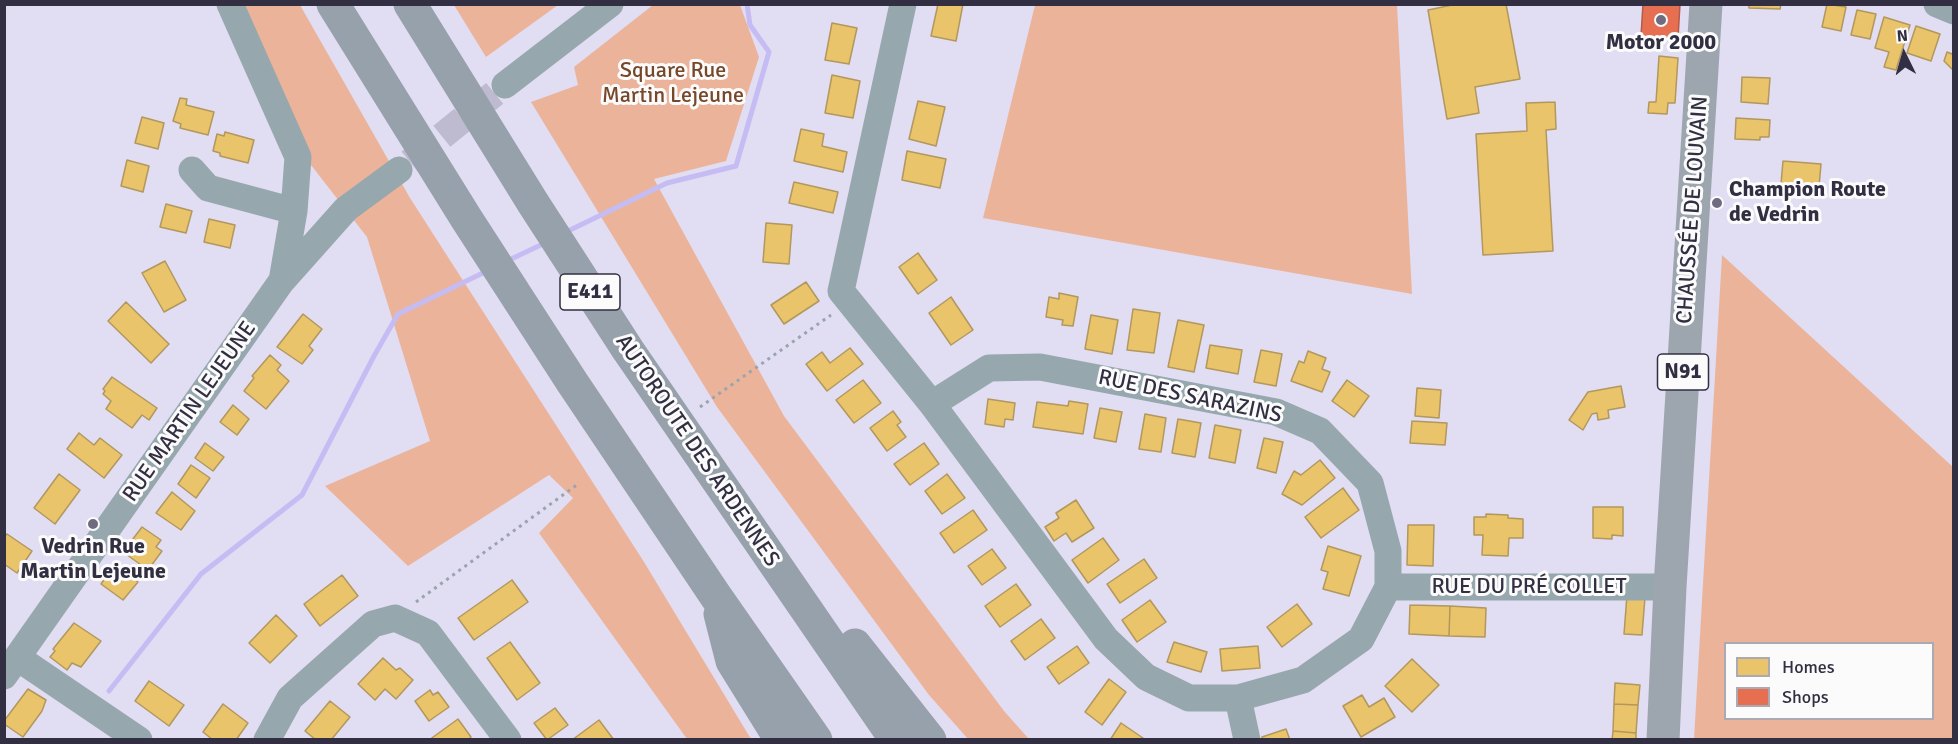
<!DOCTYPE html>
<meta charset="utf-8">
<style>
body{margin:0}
#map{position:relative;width:1958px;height:744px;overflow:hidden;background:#e1ddf3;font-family:Signika,sans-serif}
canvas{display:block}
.frame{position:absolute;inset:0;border:6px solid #322f42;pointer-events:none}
.legend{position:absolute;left:1724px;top:642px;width:210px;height:78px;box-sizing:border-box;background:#fbfbfb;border:2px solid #aba9b1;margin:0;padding:8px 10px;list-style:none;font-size:18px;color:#322f42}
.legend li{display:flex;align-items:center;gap:12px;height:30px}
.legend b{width:30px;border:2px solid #aba9b1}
.north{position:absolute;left:1874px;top:24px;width:60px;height:60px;-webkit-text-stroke:4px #fbfbfb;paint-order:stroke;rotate:355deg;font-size:16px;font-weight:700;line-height:24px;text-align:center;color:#322f42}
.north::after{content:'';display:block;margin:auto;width:21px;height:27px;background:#322f42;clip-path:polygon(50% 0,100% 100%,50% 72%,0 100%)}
</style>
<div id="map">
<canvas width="1958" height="744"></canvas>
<div class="frame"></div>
<ul class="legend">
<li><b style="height:16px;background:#e9c46a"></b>Homes</li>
<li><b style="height:16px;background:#e76f51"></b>Shops</li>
</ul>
<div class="north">N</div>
</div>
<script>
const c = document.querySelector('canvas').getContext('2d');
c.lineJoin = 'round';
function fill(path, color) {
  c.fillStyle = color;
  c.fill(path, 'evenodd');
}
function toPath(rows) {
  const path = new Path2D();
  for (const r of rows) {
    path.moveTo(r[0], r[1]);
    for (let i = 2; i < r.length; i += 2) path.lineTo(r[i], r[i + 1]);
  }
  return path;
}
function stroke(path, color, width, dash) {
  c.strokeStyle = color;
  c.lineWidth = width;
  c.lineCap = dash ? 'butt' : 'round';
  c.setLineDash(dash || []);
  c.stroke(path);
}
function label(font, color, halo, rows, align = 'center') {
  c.font = font + ' Signika,sans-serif';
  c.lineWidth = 6;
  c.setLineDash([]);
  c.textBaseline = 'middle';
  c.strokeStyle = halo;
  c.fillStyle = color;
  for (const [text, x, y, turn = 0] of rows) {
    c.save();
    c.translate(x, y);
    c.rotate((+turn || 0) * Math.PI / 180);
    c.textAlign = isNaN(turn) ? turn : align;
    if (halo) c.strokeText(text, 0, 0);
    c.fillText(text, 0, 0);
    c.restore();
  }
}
const green = toPath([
 [230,5,300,5,410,198,644,562,751,739,687,739,539,533,573,498,549,475,408,566,325,486,430,441,367,237,304,156],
 [454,5,558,5,486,57],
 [653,5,740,5,759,57,726,161,654,179,784,416,1004,711,1029,739,968,739,929,695,717,407,531,102,578,85,574,67],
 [1035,5,1397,5,1412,294,983,218],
 [1722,255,1953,467,1953,739,1694,739],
 [1726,644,1932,644,1932,718,1726,718]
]);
const homes = toPath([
 [938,4,963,4,956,41,931,36,938,4],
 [1457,4,1506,4,1520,79,1475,87,1479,113,1447,119,1428,10,1457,4],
 [1749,4,1781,4,1780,9,1749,8,1749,4],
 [1827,4,1846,7,1841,31,1822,27,1827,4],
 [1857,10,1876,14,1870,39,1851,35,1857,10],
 [1884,17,1910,25,1896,70,1884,67,1889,52,1875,48,1884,17],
 [832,23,857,28,849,64,825,60,832,23],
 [1916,26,1940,34,1931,61,1907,53,1916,26],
 [1954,50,1954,71,1944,61,1947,52,1952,54,1954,50],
 [1659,56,1678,58,1675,103,1668,103,1667,114,1648,113,1649,102,1656,102,1659,56],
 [832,75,860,81,853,118,825,113,832,75],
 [1742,77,1770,78,1768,104,1741,102,1742,77],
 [180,98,187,99,186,105,214,112,208,135,180,128,181,124,173,121,180,98],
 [918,101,945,107,936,146,909,139,918,101],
 [1555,102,1556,129,1546,130,1553,251,1483,255,1476,134,1527,131,1526,103,1555,102],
 [142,117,164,123,158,149,135,143,142,117],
 [1736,118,1770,120,1769,137,1760,137,1760,140,1735,139,1736,118],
 [801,129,824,134,822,146,847,152,843,172,794,161,801,129],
 [225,132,254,140,248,163,220,156,220,153,213,151,217,134,224,136,225,132],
 [907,151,946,159,940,188,902,180,907,151],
 [127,160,149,166,143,192,121,186,127,160],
 [1783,161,1821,164,1818,198,1780,195,1783,161],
 [794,182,838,192,833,213,789,203,794,182],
 [166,204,192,211,186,233,160,227,166,204],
 [209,219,235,225,230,248,204,242,209,219],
 [766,223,792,225,789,264,763,262,766,223],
 [918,253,937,280,918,294,899,267,918,253],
 [165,261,186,300,164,312,142,273,165,261],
 [806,282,819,301,784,324,771,305,806,282],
 [1059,293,1078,297,1073,326,1062,325,1063,320,1046,317,1049,297,1059,299,1059,293],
 [951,297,973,330,951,345,929,313,951,297],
 [126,302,169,344,151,363,108,321,126,302],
 [1133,309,1160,313,1154,353,1127,350,1133,309],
 [303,314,322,329,309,346,313,350,302,364,277,347,303,314],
 [1091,315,1118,320,1112,354,1085,349,1091,315],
 [1178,320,1204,325,1194,372,1168,367,1178,320],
 [1210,345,1242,350,1238,374,1206,368,1210,345],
 [850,348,863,364,827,391,806,364,822,352,830,363,850,348],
 [1261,350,1282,354,1276,386,1254,382,1261,350],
 [1308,351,1326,358,1322,369,1330,372,1322,392,1291,381,1299,361,1304,363,1308,351],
 [270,355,281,365,277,370,289,381,266,409,244,391,254,378,252,376,270,355],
 [112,377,157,408,149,420,142,415,132,428,106,409,111,401,103,394,105,391,103,389,112,377],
 [863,380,881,403,854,423,836,400,863,380],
 [1347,380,1369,396,1354,417,1332,401,1347,380],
 [1621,386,1625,407,1608,410,1609,418,1598,420,1597,413,1592,414,1583,430,1569,420,1588,392,1621,386],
 [1417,388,1441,390,1439,418,1415,416,1417,388],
 [988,399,1015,403,1013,420,1005,419,1004,427,985,424,988,399],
 [1069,401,1088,404,1083,434,1033,427,1037,402,1068,406,1069,401],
 [233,405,249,419,237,435,220,422,233,405],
 [1100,408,1122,412,1116,442,1094,438,1100,408],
 [893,411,901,422,897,425,906,437,887,451,870,428,893,411],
 [1145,414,1166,418,1161,452,1139,449,1145,414],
 [1178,419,1201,423,1195,457,1172,453,1178,419],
 [1412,421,1447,423,1445,445,1410,443,1412,421],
 [1215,425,1241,430,1235,463,1209,458,1215,425],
 [79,433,94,445,100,438,122,455,104,478,67,449,79,433],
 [1264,438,1283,442,1276,473,1257,468,1264,438],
 [205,443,224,457,213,471,195,458,205,443],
 [924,443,939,464,910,485,894,464,924,443],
 [1320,460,1335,478,1302,505,1282,494,1294,471,1301,475,1320,460],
 [191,465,210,478,196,498,178,484,191,465],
 [59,474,80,490,55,524,34,508,59,474],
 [947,474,965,498,942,514,925,491,947,474],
 [1343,488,1359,510,1321,538,1305,517,1343,488],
 [172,492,195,511,181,530,156,513,172,492],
 [1076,500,1094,528,1072,542,1066,533,1054,541,1045,527,1059,518,1056,513,1076,500],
 [1593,507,1623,507,1623,536,1612,535,1612,539,1593,538,1593,507],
 [973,510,987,530,954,553,940,533,973,510],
 [1486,514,1508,515,1508,518,1523,519,1523,538,1509,538,1508,556,1482,555,1483,535,1474,535,1474,517,1486,517,1486,514],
 [1408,525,1434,525,1433,566,1407,565,1408,525],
 [142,527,161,540,156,547,162,551,148,570,123,552,142,527],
 [7,534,32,551,17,573,4,564,4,537,7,534],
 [1103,538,1119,560,1088,583,1072,560,1103,538],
 [1328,546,1361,556,1349,596,1323,589,1328,572,1321,570,1328,546],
 [992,549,1006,568,982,585,968,566,992,549],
 [1144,559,1157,578,1120,603,1107,584,1144,559],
 [115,564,138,582,123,600,101,584,115,564],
 [342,575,358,596,320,626,304,604,342,575],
 [512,580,528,602,474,640,458,618,512,580],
 [1016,584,1031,605,1000,627,985,606,1016,584],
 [1627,595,1645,597,1642,635,1624,634,1627,595],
 [1150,600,1166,622,1137,642,1122,620,1150,600],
 [1297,604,1312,624,1282,647,1267,627,1297,604],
 [1410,605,1450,606,1449,636,1409,634,1410,605],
 [1450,606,1486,608,1485,637,1449,636,1450,606],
 [276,615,297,636,270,663,249,643,276,615],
 [1041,619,1055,638,1025,660,1011,641,1041,619],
 [74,623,101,641,81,667,72,663,67,670,50,657,55,651,53,649,74,623],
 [510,642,540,683,517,700,487,658,510,642],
 [1174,642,1207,652,1201,672,1167,662,1174,642],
 [1077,646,1089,663,1059,684,1047,667,1077,646],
 [1258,646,1260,668,1222,671,1220,649,1258,646],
 [383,658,396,670,400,668,413,680,396,699,385,689,375,700,358,684,383,658],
 [1412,659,1439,685,1412,712,1385,686,1412,659],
 [1109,679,1126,692,1102,725,1085,712,1109,679],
 [149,681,184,705,169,726,135,701,149,681],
 [1615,683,1640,685,1638,705,1614,704,1615,683],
 [28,689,46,700,42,711,23,737,4,724,4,721,28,689],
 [430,690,433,695,438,692,449,707,429,721,415,701,430,690],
 [1362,695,1369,707,1384,698,1395,717,1361,737,1343,706,1362,695],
 [330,701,350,717,331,740,316,740,305,731,330,701],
 [223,704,248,723,236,740,213,740,203,732,223,704],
 [1614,704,1638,705,1636,733,1613,731,1614,704],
 [555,708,568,725,547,740,534,723,555,708],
 [458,719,471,737,468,740,429,740,458,719],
 [599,720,614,740,572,740,599,720],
 [1121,723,1143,738,1142,740,1110,740,1121,723],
 [1286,729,1290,740,1263,740,1262,737,1286,729],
 [1613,731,1636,733,1636,740,1612,740,1613,731]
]);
const shops = toPath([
 [1643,4,1680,4,1678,38,1641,36,1643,4]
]);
const stream = toPath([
 [566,232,667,183,736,166,769,52,750,25,747,4],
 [507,261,547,242],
 [109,691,201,574,302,495,374,356,398,314,487,271]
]);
const minorTunnel = toPath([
 [410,162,505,85]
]);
const path = toPath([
 [700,407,831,315],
 [416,602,578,484]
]);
const minor = toPath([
 [230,4,298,157,294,211,282,281],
 [903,4,841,291,932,404,1106,639,1146,677,1189,698,1238,698,1303,680,1361,639,1388,587,1388,551,1370,483,1320,431,1276,412,1040,367,989,368,932,404],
 [1937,4,1954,11],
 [505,85,610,4],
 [192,170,208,188,294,211],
 [1388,587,1670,587],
 [18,658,139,740],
 [4,676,281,282,346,209,399,170],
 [1238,698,1247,740],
 [267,740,290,698,373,624,395,618,428,633,508,740]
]);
const major = toPath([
 [1663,740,1670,587,1706,4]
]);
const highway = toPath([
 [333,4,466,218,572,382,715,595,816,740],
 [410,4,533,203,628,350,896,740],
 [720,614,732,661,781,740],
 [855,645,930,740]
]);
const markers = [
 [1661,20,6,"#6f6c80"],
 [1717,203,6,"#6f6c80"],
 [93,524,6,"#6f6c80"]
];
const shields = [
 [590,292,60],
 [1683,372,51]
];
const shieldNames = [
 ["E411",590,292],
 ["N91",1683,372]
];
const poiNames = [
 ["Motor 2000",1661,43],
 ["Champion Route",1729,190,"left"],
 ["de Vedrin",1729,215,"left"],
 ["Vedrin Rue",93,547],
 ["Martin Lejeune",93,572]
];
const parkNames = [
 ["Square Rue",673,71],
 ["Martin Lejeune",673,96]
];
const streetNames = [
 ["CHAUSSÉE DE LOUVAIN",1693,210,-86],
 ["RUE DES SARAZINS",1190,397,12],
 ["RUE MARTIN LEJEUNE",190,412,-55],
 ["AUTOROUTE DES ARDENNES",697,451,56],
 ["RUE DU PRÉ COLLET",1529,587]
];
fill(green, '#ebb49a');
fill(homes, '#e9c46a');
stroke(homes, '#b2975e', 1.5);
fill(shops, '#e76f51');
stroke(shops, '#b15c4c', 1.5);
stroke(stream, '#c6bcf4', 5);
stroke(minorTunnel, '#bebad0', 27, [27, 14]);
stroke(path, '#99a4ac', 3, [3, 4.5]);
stroke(minor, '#96a7ad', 27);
stroke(major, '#9da6af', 33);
stroke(highway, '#97a1ab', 33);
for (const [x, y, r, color] of markers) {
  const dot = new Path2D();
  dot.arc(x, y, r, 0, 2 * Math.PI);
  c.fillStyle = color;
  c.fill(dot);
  stroke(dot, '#fbfbfb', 2);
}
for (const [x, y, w] of shields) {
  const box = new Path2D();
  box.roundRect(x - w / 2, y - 18, w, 36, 4.5);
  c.fillStyle = '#fbfbfb';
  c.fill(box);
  stroke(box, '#322f42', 1.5);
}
label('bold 21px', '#322f42', null, shieldNames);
label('bold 22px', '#322f42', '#fbfbfb', poiNames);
label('22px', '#764728', '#fbfbfb', parkNames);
label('22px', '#322f42', '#fbfbfb', streetNames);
</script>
